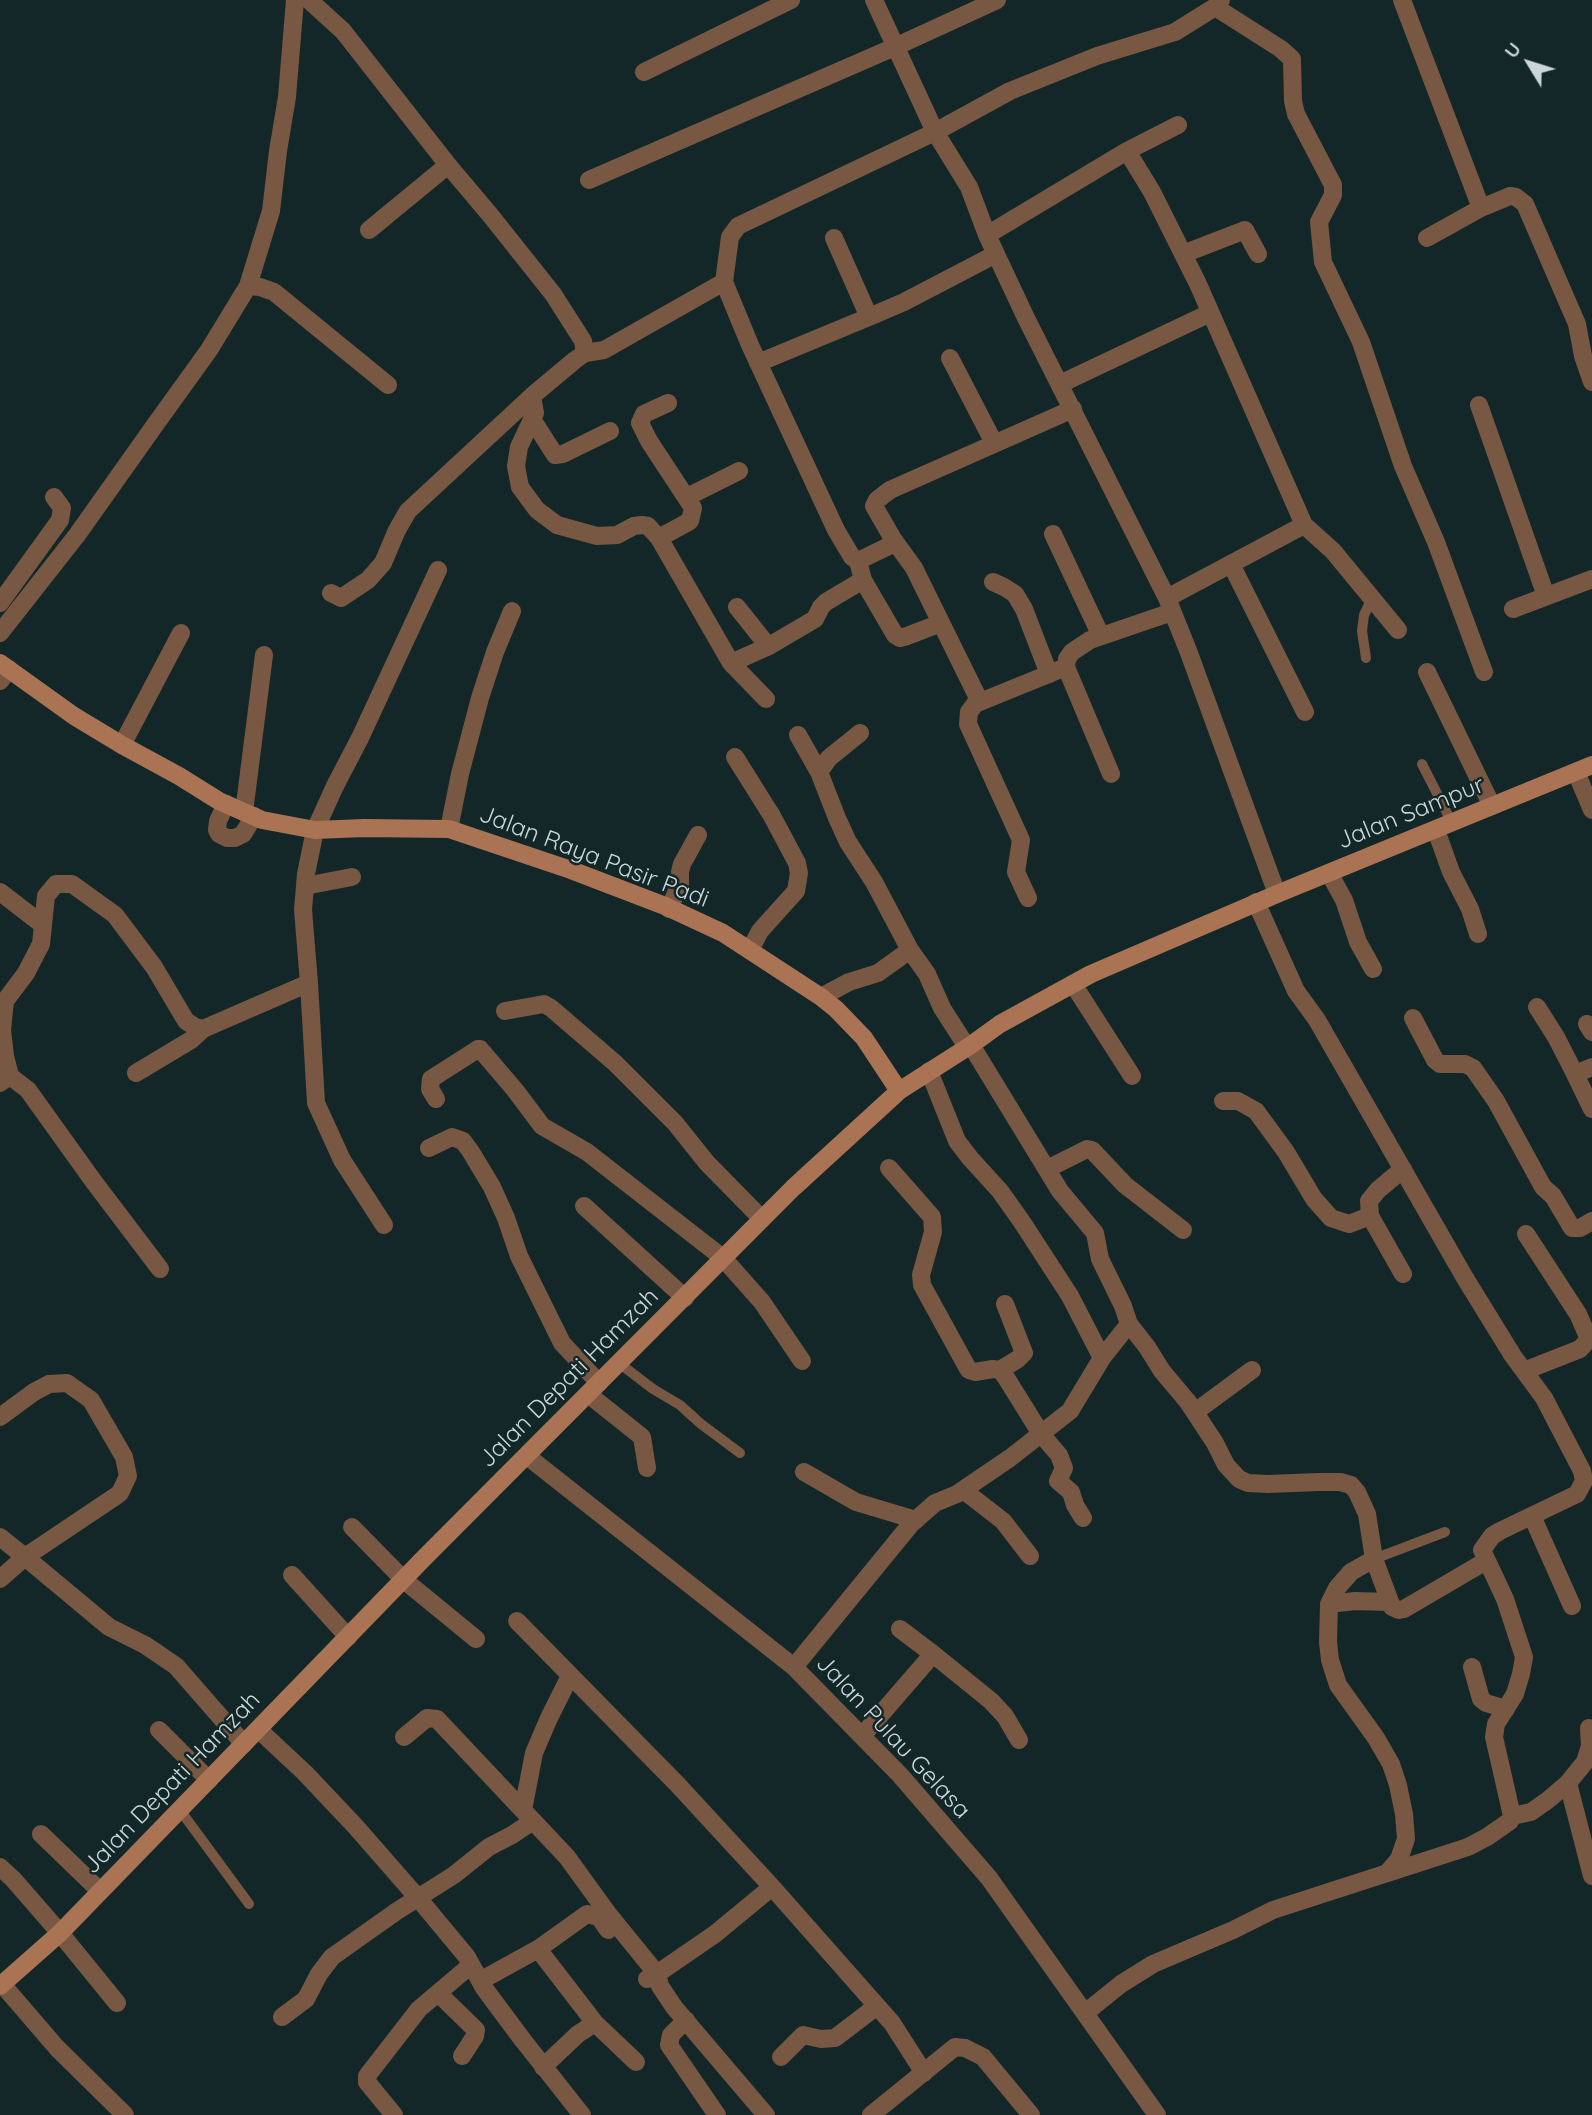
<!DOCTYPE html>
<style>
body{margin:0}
#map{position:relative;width:1592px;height:2115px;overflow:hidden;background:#132728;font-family:Quicksand,sans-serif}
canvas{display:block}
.north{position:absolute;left:1494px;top:28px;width:70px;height:70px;-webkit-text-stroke:5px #132728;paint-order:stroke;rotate:308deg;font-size:19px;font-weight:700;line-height:28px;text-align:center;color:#cbd7d7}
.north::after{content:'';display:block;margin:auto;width:24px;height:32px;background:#cbd7d7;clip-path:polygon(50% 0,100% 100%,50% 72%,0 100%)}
</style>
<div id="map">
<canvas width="1592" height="2115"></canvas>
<div class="north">U</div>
</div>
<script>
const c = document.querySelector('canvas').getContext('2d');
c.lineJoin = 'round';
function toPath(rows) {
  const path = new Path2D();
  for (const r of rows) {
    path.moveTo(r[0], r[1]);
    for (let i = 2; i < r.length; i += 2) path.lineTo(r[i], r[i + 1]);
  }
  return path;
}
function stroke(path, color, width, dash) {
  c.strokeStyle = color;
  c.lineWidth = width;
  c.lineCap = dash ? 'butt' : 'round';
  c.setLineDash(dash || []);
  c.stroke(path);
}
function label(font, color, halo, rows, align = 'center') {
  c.font = font + ' Quicksand,sans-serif';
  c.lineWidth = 5;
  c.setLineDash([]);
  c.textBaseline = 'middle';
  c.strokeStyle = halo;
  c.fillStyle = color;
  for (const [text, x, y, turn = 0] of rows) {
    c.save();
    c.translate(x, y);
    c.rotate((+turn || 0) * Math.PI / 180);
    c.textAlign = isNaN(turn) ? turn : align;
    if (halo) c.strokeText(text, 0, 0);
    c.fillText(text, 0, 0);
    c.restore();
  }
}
const lane = toPath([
 [1366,658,1362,631,1364,615,1372,598],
 [1422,764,1452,823],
 [619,1363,653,1389,680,1405,701,1424,740,1453],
 [1374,1559,1445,1532],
 [180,1810,249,1904]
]);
const street = toPath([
 [309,0,343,31,448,165,491,216,553,294,583,341,585,353,575,360,532,396,408,511,397,530,383,563,368,580,341,598,331,593],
 [874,0,935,132,738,226,730,237,724,282,750,345,836,530,852,557,858,561,863,580,895,635,900,638,907,636,941,623],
 [1221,0,1215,7,1175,32,1097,56,1010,91,935,132,969,187,987,235,1026,318,1167,598,1189,653,1277,894],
 [1402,0,1481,208,1427,238],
 [1215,7,1281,49,1292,59,1293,101,1296,114,1333,185,1333,195,1319,222,1323,262,1361,342,1403,466,1436,542,1484,672],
 [644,72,791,0],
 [1127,151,1178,125],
 [589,180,897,46,997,0],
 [1481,208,1510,196,1516,197,1525,204,1577,324,1583,356,1592,382],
 [369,230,448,165],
 [987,235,1127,151,1152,192,1198,284,1304,525,1167,598],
 [1183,254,1245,230,1258,254],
 [248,286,260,287,274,292,388,385],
 [869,317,904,302,996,254],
 [585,353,604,350,724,282],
 [950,358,994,443],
 [758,363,869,317,834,238],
 [1060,384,1210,313],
 [532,396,535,413,519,447,516,466,520,487,537,510,557,525,597,536,617,535,634,526,642,525,648,526,659,538,690,521,693,508,649,441,640,423,644,414,668,403],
 [1479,405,1546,596],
 [532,419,555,455,563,454,610,431],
 [687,497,739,471],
 [1304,525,1333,551,1398,630],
 [1053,534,1101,636],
 [659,538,731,663],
 [858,561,895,543],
 [1231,564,1305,712],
 [993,582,1004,587,1015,594,1024,609,1049,674],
 [0,603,60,520,62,508,54,497],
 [737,607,768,646],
 [1513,609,1592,579],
 [0,633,77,535,155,425,209,350,248,286,271,211,278,151,287,97,295,0],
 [1066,667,1111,774],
 [1427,672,1492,806],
 [0,681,9,669],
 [766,699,731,663,769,646,815,619,821,607,826,602,863,580],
 [980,702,914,568,893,539,874,506,877,500,890,490,1073,409],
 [798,735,819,772,837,818,848,842,874,882,910,950,878,973,849,982,821,997],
 [122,745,181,633],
 [735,757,772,816,797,863,799,873,796,891,760,931,750,950],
 [819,772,829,758,860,733],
 [1576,772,1592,810],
 [226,804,218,821,217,830,219,834,227,838,235,838,243,834,254,816],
 [244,812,264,655],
 [449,829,460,774,480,698,495,652,512,611],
 [1436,830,1451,872,1470,909,1478,934],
 [1329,873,1344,900,1358,942,1373,969],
 [305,886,352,877],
 [0,892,43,925],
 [1028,898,1016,872,1021,840,968,724,969,712,975,704,1066,667,1067,659,1072,652,1090,640,1172,612],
 [669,909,680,884,680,872,682,864,698,835],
 [910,950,927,974,942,1008,967,1047],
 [309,983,316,1103,342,1160,384,1225],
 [1073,984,1132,1076],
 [1537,1007,1556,1037,1575,1074],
 [505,1011,544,1004,551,1008,615,1063,675,1123,707,1163,762,1219],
 [1413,1018,1435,1060,1440,1064,1465,1064,1473,1068,1496,1101,1543,1187,1553,1196,1572,1228,1580,1228,1592,1221],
 [1587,1024,1592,1032],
 [971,1045,1060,1191,1095,1233,1100,1259,1123,1306,1129,1324],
 [1592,1067,1575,1074,1592,1109],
 [929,1071,957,1141,970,1158,1000,1191,1022,1222,1070,1296,1102,1358],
 [136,1073,191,1040,203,1029],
 [10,1076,28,1090,94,1182,160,1269],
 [0,1083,10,1076,5,1056,2,1030,5,1001,26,973,41,944,46,896,56,884,72,884,115,915,154,967,186,1021,195,1027,203,1029,309,983,303,910,306,874,315,830,335,786,360,738,438,570],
 [436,1099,430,1089,431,1079,478,1049,480,1049,515,1090,542,1126,587,1152,723,1258,762,1302,802,1361],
 [1223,1101,1238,1101,1256,1111,1286,1152,1314,1199,1331,1218,1349,1224,1370,1216],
 [429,1148,452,1137,463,1141,471,1152,492,1187,506,1218,519,1256,562,1343,599,1383],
 [889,1168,932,1217,933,1232,921,1275,922,1285,967,1367,969,1370,975,1372,993,1369,1000,1370,1005,1376,1041,1434,1059,1455,1064,1468,1058,1481,1071,1492,1075,1505,1083,1518],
 [1047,1169,1087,1149,1092,1150,1125,1185,1183,1230],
 [584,1206,685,1298],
 [1403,1274,1370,1216,1369,1201,1378,1190,1403,1169],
 [1000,1370,1018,1359,1024,1353,1005,1304],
 [1524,1371,1580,1349,1589,1339,1578,1314,1526,1234],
 [588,1394,642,1437,647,1468],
 [1195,1412,1252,1370],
 [0,1417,34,1392,49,1384,67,1383,91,1400,124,1457,128,1476,120,1493,116,1496,25,1557,109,1627,145,1645,176,1666,244,1744],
 [527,1456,794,1667,900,1775,989,1878,1157,2115],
 [804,1472,856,1502,916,1520],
 [963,1490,1003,1521,1030,1556],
 [1532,1516,1572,1606],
 [352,1527,404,1580,476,1639],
 [0,1537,25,1557,0,1579],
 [1374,1559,1351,1572,1337,1588,1329,1604,1328,1642,1330,1660,1338,1685,1376,1738,1391,1764,1398,1785,1404,1814,1406,1839,1399,1859,1388,1872],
 [292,1575,348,1637],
 [1329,1604,1355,1601,1389,1602],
 [517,1621,678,1785,772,1887,892,2023,924,2073],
 [900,1629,933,1654],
 [794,1667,911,1524,935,1503,957,1494,1010,1458,1070,1411,1102,1358,1129,1324,1147,1347,1162,1371,1188,1402,1215,1443,1226,1465,1239,1479,1248,1483,1268,1484,1319,1482,1340,1482,1351,1485,1357,1492,1367,1514,1374,1559,1392,1607,1399,1610,1404,1609,1486,1561],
 [1472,1667,1481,1699,1486,1703,1506,1709],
 [159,1730,209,1780],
 [259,1730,305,1773,356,1827,418,1898,467,1957,484,1988,522,2039,582,2115],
 [862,1736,933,1654,991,1701,1005,1716,1019,1740],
 [404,1737,427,1718,437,1719,567,1857,609,1915,657,1974,660,1986,674,2007,766,2115],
 [1568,1783,1592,1876],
 [523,1810,534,1753,549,1718,570,1676],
 [1512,1816,1531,1812,1548,1800,1568,1783,1585,1762,1590,1746,1589,1728],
 [41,1834,100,1891],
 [0,1867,13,1879,60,1933,117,2003],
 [538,1949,595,2023,578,2034,543,2067],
 [647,1979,651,1978,715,1934,772,1887],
 [480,1981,538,1949,587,1914,599,1917,608,1930],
 [2,1984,57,2048,125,2115],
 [438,1993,476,2030,475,2036,462,2056],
 [1085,2013,1121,1984,1153,1964,1233,1930,1273,1910,1468,1847,1487,1837,1510,1821,1512,1816,1494,1737,1496,1724,1515,1694,1521,1674,1524,1657,1505,1599,1482,1550,1492,1536,1500,1531,1577,1494,1584,1481,1582,1471,1544,1398,1513,1356,1465,1278,1317,1020,1296,991,1256,902],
 [282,2017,306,1999,319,1974,332,1957,397,1911,454,1875,489,1847,512,1835,533,1821],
 [686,2020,671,2035,669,2045,717,2115],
 [595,2023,636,2062],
 [781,2057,803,2035,821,2039,835,2038,877,2006],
 [394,2115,367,2082,367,2076,419,2009,471,1965],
 [871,2115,955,2047,965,2048,983,2057,1031,2115]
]);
const secondary = toPath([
 [0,663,74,716,122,745,179,776,219,801,262,820,315,830,364,828,449,829,571,870,665,906,723,933,821,997,836,1009,864,1038,899,1091],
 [0,1986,60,1933,425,1557,793,1188,899,1091,971,1045,1000,1024,1091,974,1277,894,1592,765]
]);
const streetNames = [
 ["Jalan Sampur",1411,813,-22],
 ["Jalan Raya Pasir Padi",594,857,21],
 ["Jalan Depati Hamzah",569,1378,-45],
 ["Jalan Pulau Gelasa",893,1737,47],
 ["Jalan Depati Hamzah",172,1783,-46]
];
stroke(lane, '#785743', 10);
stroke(street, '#785743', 18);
stroke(secondary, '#a97354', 18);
label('24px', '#cbd7d7', '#132728', streetNames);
</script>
